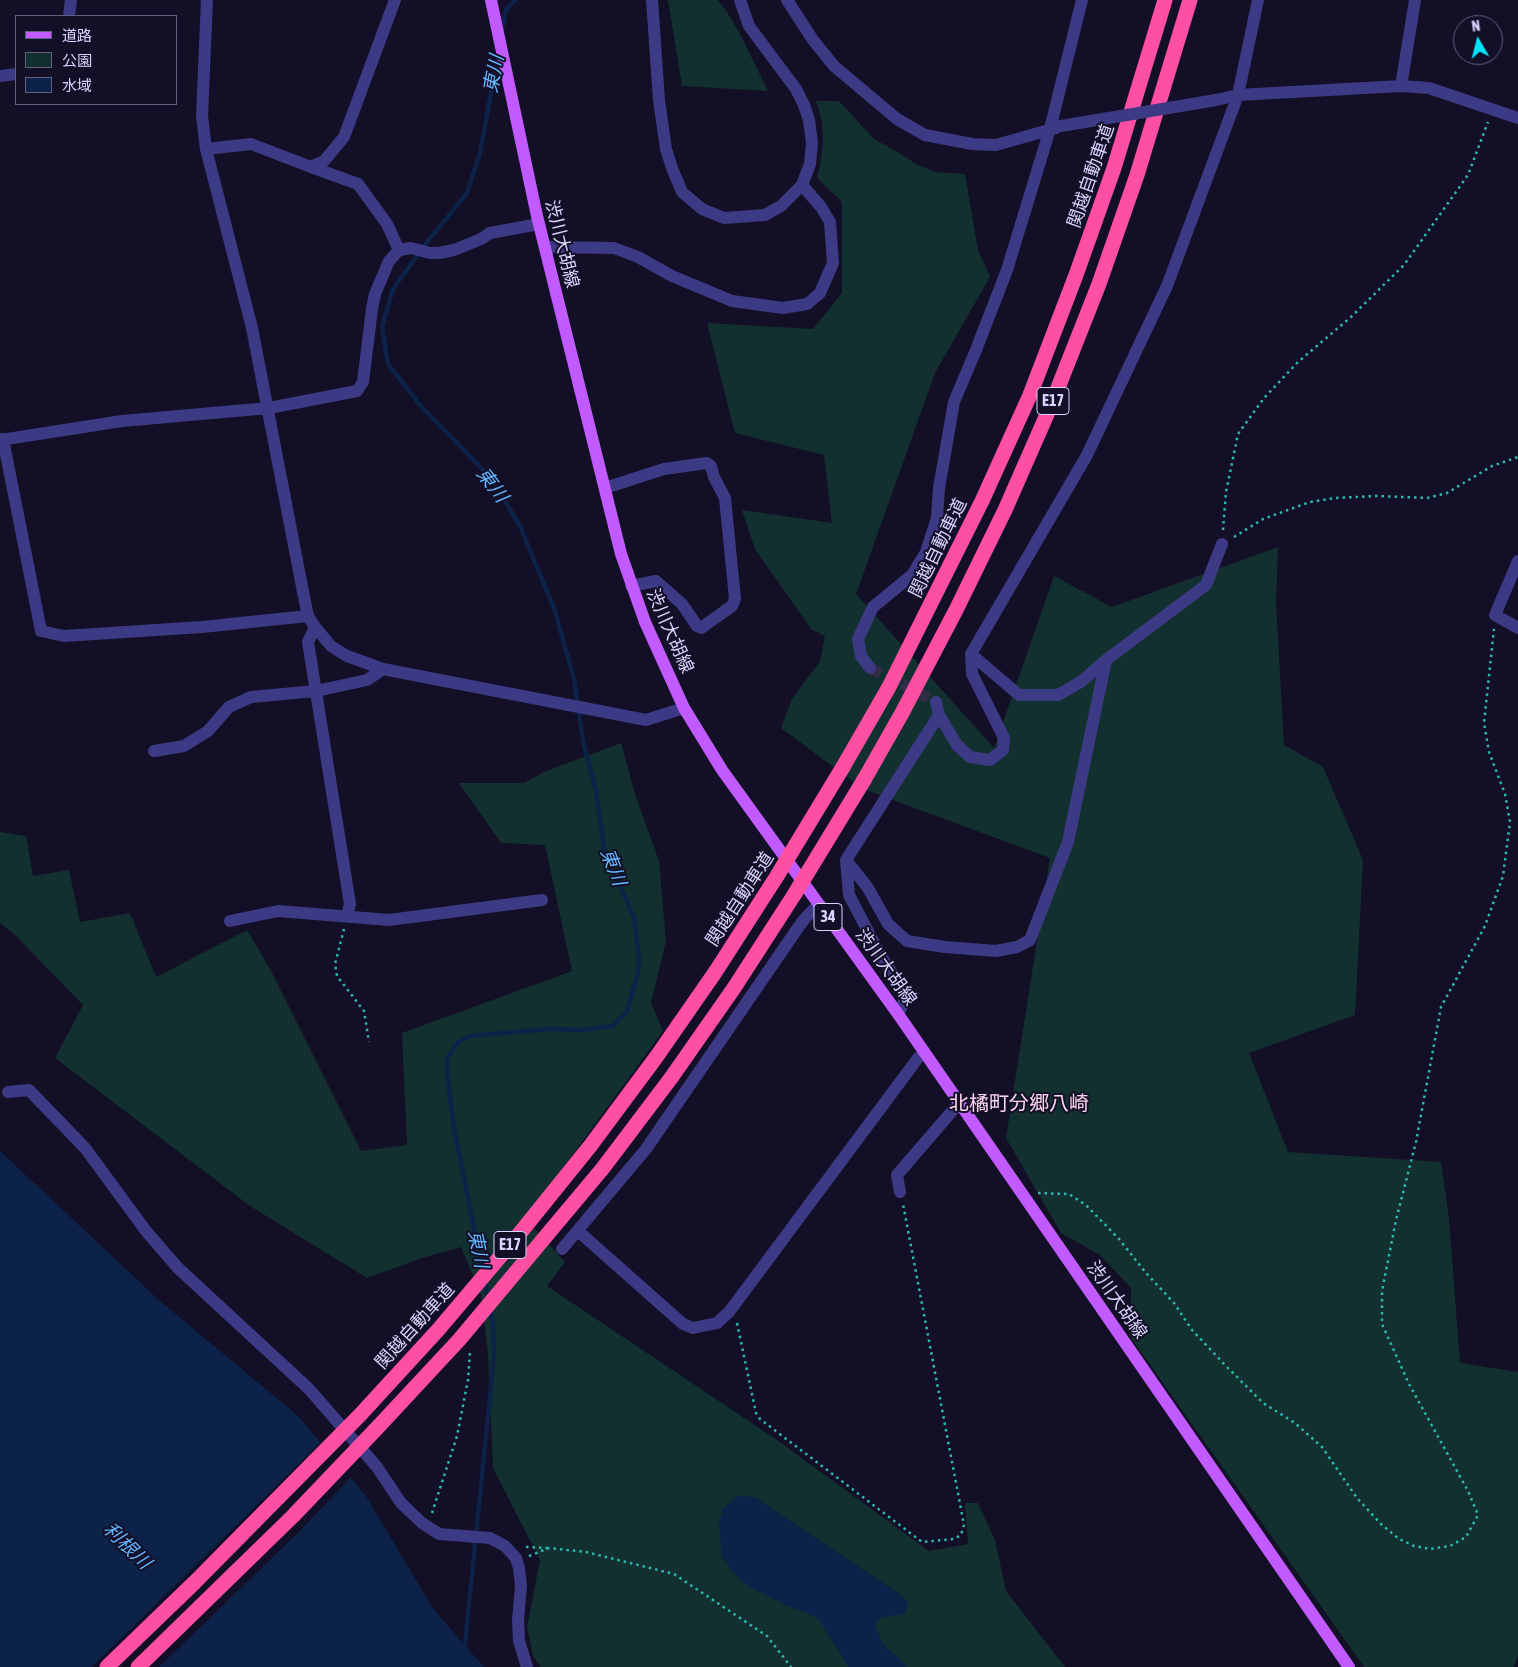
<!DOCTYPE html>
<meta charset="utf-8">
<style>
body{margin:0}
#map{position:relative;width:1518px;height:1667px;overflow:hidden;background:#130f26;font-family:"Asap Condensed","Noto Sans JP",sans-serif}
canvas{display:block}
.legend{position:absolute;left:15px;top:15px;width:162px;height:90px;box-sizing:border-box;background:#130f26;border:1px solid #625e7d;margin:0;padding:6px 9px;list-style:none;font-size:15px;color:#d9d4ff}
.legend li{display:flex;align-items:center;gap:10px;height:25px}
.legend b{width:25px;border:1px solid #625e7d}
.north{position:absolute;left:1453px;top:15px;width:50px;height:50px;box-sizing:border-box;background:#130f26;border:1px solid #625e7d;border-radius:50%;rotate:352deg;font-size:14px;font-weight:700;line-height:20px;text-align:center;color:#d9d4ff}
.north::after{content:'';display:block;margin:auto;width:18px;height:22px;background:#00e5ff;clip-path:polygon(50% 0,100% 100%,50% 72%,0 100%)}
</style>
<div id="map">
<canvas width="1518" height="1667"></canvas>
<ul class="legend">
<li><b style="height:6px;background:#c25bff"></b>道路</li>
<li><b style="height:14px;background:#12302f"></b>公園</li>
<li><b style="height:14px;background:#0c2248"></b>水域</li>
</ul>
<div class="north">N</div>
</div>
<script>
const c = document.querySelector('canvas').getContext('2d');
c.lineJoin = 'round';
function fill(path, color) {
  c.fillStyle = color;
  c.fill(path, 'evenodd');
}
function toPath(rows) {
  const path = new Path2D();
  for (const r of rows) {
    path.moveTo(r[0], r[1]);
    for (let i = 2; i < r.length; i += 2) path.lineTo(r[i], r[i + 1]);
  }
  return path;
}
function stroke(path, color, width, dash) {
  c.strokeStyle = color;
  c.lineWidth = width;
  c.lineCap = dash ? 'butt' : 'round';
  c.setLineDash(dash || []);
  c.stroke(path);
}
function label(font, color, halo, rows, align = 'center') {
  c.font = font + ' "Asap Condensed","Noto Sans JP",sans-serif';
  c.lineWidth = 4;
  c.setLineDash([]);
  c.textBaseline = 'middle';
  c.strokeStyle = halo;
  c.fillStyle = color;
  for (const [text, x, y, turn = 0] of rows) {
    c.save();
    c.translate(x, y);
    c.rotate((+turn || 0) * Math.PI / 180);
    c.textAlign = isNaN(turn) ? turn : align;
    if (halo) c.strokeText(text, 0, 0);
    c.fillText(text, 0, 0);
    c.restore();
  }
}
const green = toPath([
 [668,0,718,0,727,12,740,34,768,91,682,86],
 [816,101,839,101,874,139,898,152,916,164,935,172,965,174,978,250,990,277,935,373,856,594,994,748,1054,576,1112,607,1278,547,1276,603,1284,745,1323,767,1363,860,1355,1015,1249,1053,1288,1152,1441,1162,1449,1218,1460,1363,1518,1372,1518,1656,1514,1667,1364,1667,1131,1338,1131,1288,1100,1255,1061,1233,1006,1138,1050,858,863,789,781,728,792,699,820,661,825,636,811,629,755,549,742,510,832,523,824,455,735,433,707,323,813,329,842,293,842,202,817,178,820,165,823,141,822,121],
 [621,743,635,794,659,861,666,941,651,1003,663,1031,544,1194,525,1218,565,1262,547,1286,777,1440,929,1551,968,1544,965,1503,978,1503,995,1540,1006,1591,1065,1667,541,1667,533,1656,527,1627,540,1560,493,1468,488,1353,481,1295,461,1247,422,1258,367,1278,250,1206,55,1058,83,1005,15,935,0,923,0,832,26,836,33,876,69,870,80,922,130,913,156,977,247,930,270,969,361,1151,407,1145,402,1033,572,971,545,845,501,843,459,783,524,783,544,772]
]);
const water = toPath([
 [0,1151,160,1301,297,1415,366,1496,434,1610,484,1667,0,1667],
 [740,1495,756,1498,904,1597,908,1605,905,1614,881,1618,875,1625,883,1645,906,1664,906,1667,848,1667,818,1618,785,1605,751,1588,733,1573,722,1556,719,1523,723,1508]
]);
const pier = toPath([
 [322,1441,352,1476,301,1530,159,1667,92,1667]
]);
const stream = toPath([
 [502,29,506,10,515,0],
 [483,1272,454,1128,448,1082,447,1058,458,1042,470,1036,550,1029,582,1030,613,1026,627,1011,638,973,639,957,634,918,604,848,596,791,583,741,574,679,555,611,520,526,491,478,420,405,388,364,382,327,393,289,427,242,467,193,480,153,498,54],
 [485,1282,488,1299],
 [462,1648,465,1644,494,1356,493,1322,490,1309]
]);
const minorTunnel = toPath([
 [870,668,936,702]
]);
const path = toPath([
 [1223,530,1226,492,1238,434,1264,398,1298,362,1351,317,1404,265,1468,175,1488,122],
 [1234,537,1263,519,1310,502,1335,498,1376,496,1427,498,1447,493,1492,466,1518,457],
 [344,929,335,964,337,976,364,1011,369,1042],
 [1038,1193,1069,1194,1086,1205,1119,1239,1146,1273,1174,1303,1192,1330,1225,1365,1263,1403,1295,1423,1322,1447,1357,1498,1381,1524,1399,1539,1414,1546,1430,1549,1450,1546,1466,1537,1478,1515,1468,1491,1409,1384,1382,1324,1382,1291,1396,1220,1416,1142,1441,1007,1485,926,1503,876,1510,822,1505,794,1489,752,1484,723,1494,629],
 [737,1323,756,1413,760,1419,922,1542,954,1539,961,1535,964,1525,903,1204],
 [432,1513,457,1436,468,1380,470,1352],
 [526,1547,548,1548],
 [529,1556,549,1548,586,1552,674,1574,767,1636,791,1667]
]);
const minor = toPath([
 [207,0,202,116,206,149,252,328,305,602,308,616,315,627,331,646,347,656,383,669,646,720,684,708],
 [652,0,659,100,666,149,672,168,682,192,702,209,724,218,765,215,781,206,802,185,810,164,812,143,809,120,804,105,796,89,749,26,740,0],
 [787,0,813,40,834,66,897,119,925,135,972,144,996,145,1056,128],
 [69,16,71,0],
 [0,76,16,74],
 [1401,86,1415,0],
 [1216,100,1238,95,1401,86,1429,88,1518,118],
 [206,149,251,144,311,167,324,161,344,137,395,0],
 [311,167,358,184,387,224,399,250],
 [545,247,614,248,638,257,672,276,732,301,783,308,807,304,820,293,833,263,830,222,821,207,802,185],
 [3,439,41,631,64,636,202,627,308,616],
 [0,440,122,421,269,408,357,391,363,382,372,309,375,294,389,261,399,250,411,248,430,253,439,253,454,250,481,239,490,233,539,224],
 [605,488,664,469,707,463,711,466,714,477,725,498,735,599,732,606,701,628,697,626,682,604,656,581,631,586],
 [1518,561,1495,615,1518,628],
 [315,627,308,642,350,904,347,916],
 [971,654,1019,695,1058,695,1082,681,1106,660,1206,585,1222,544],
 [870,668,861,656,858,639,873,607,912,575,926,552,937,518,939,488,954,402,976,350,1007,270,1050,129,1082,0],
 [936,702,939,715,957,745,970,757,990,760,1003,750,1004,738,972,674,971,654,1087,455,1167,286,1238,95,1258,0],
 [154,751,184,746,208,731,229,707,251,697,316,691,367,680,383,669],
 [846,860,868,888,888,924,907,941,945,947,996,951,1017,947,1030,940,1068,842,1106,660],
 [230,921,278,911,389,920,542,900],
 [898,1014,907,996,881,956,849,895,846,860,939,715],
 [8,1092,29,1090,85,1148,146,1231,178,1268,309,1389,377,1467,401,1503,422,1523,439,1534,490,1538,505,1546,516,1558,519,1568,521,1586,518,1620,519,1641,527,1667],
 [900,1192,897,1175,953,1110,960,1104],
 [578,1231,683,1324,693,1328,717,1323,729,1312,918,1058],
 [562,1249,646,1149,802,922,810,913,820,905]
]);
const major = toPath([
 [491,0,537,216,621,554,645,622,684,708,722,770,898,1014,1349,1667]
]);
const highway = toPath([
 [843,767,889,687,982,501,1030,395,1076,275,1114,168,1165,0],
 [864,780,902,713,956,610,1005,510,1052,403,1099,284,1137,175,1190,0]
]);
const minorBridge = toPath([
 [1061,126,1216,100]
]);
const highwayBridge = toPath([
 [107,1667,195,1582,360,1415,438,1330,516,1238,591,1145,657,1056,716,971,777,876,843,767],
 [138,1667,293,1516,378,1427,459,1340,603,1168,671,1078,734,988,794,895,864,780]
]);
const shields = [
 [1053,401,32],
 [828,917,28],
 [510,1245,32]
];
const shieldNames = [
 ["E17",1053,401],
 ["34",828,917],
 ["E17",510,1245]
];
const streetNames = [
 ["関越自動車道",1091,176,-71],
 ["渋川大胡線",562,244,76],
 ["関越自動車道",938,548,-64],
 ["渋川大胡線",670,631,66],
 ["関越自動車道",740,899,-57],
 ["渋川大胡線",886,967,54],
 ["渋川大胡線",1117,1300,55],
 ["関越自動車道",415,1326,-48]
];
const waterNames = [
 ["東川",494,74,-80],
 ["東川",492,485,53],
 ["東川",613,867,69],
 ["東川",478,1249,79],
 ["利根川",127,1546,44]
];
const quarterNames = [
 ["北橘町分郷八崎",1019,1104]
];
fill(green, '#12302f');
fill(water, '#0c2248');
fill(pier, '#130f26');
stroke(stream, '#0c2248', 4.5);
stroke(minorTunnel, '#312d47', 12, [12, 6]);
stroke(path, '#2fb8b0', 2.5, [2.5, 4]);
stroke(minor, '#3d3a85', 12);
stroke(major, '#c25bff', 12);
stroke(highway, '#ff4fa3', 15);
stroke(minorBridge, '#3d3a85', 12);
stroke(highwayBridge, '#ff4fa3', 15);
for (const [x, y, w] of shields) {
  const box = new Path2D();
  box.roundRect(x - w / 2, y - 13.5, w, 27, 4);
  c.fillStyle = '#130f26';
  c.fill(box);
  stroke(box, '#d9d4ff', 1);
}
label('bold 16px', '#d9d4ff', null, shieldNames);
label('18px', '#d9d4ff', '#130f26', streetNames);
label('italic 19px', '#62b6ff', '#130f26', waterNames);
label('20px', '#ffd6f0', '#130f26', quarterNames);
</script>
